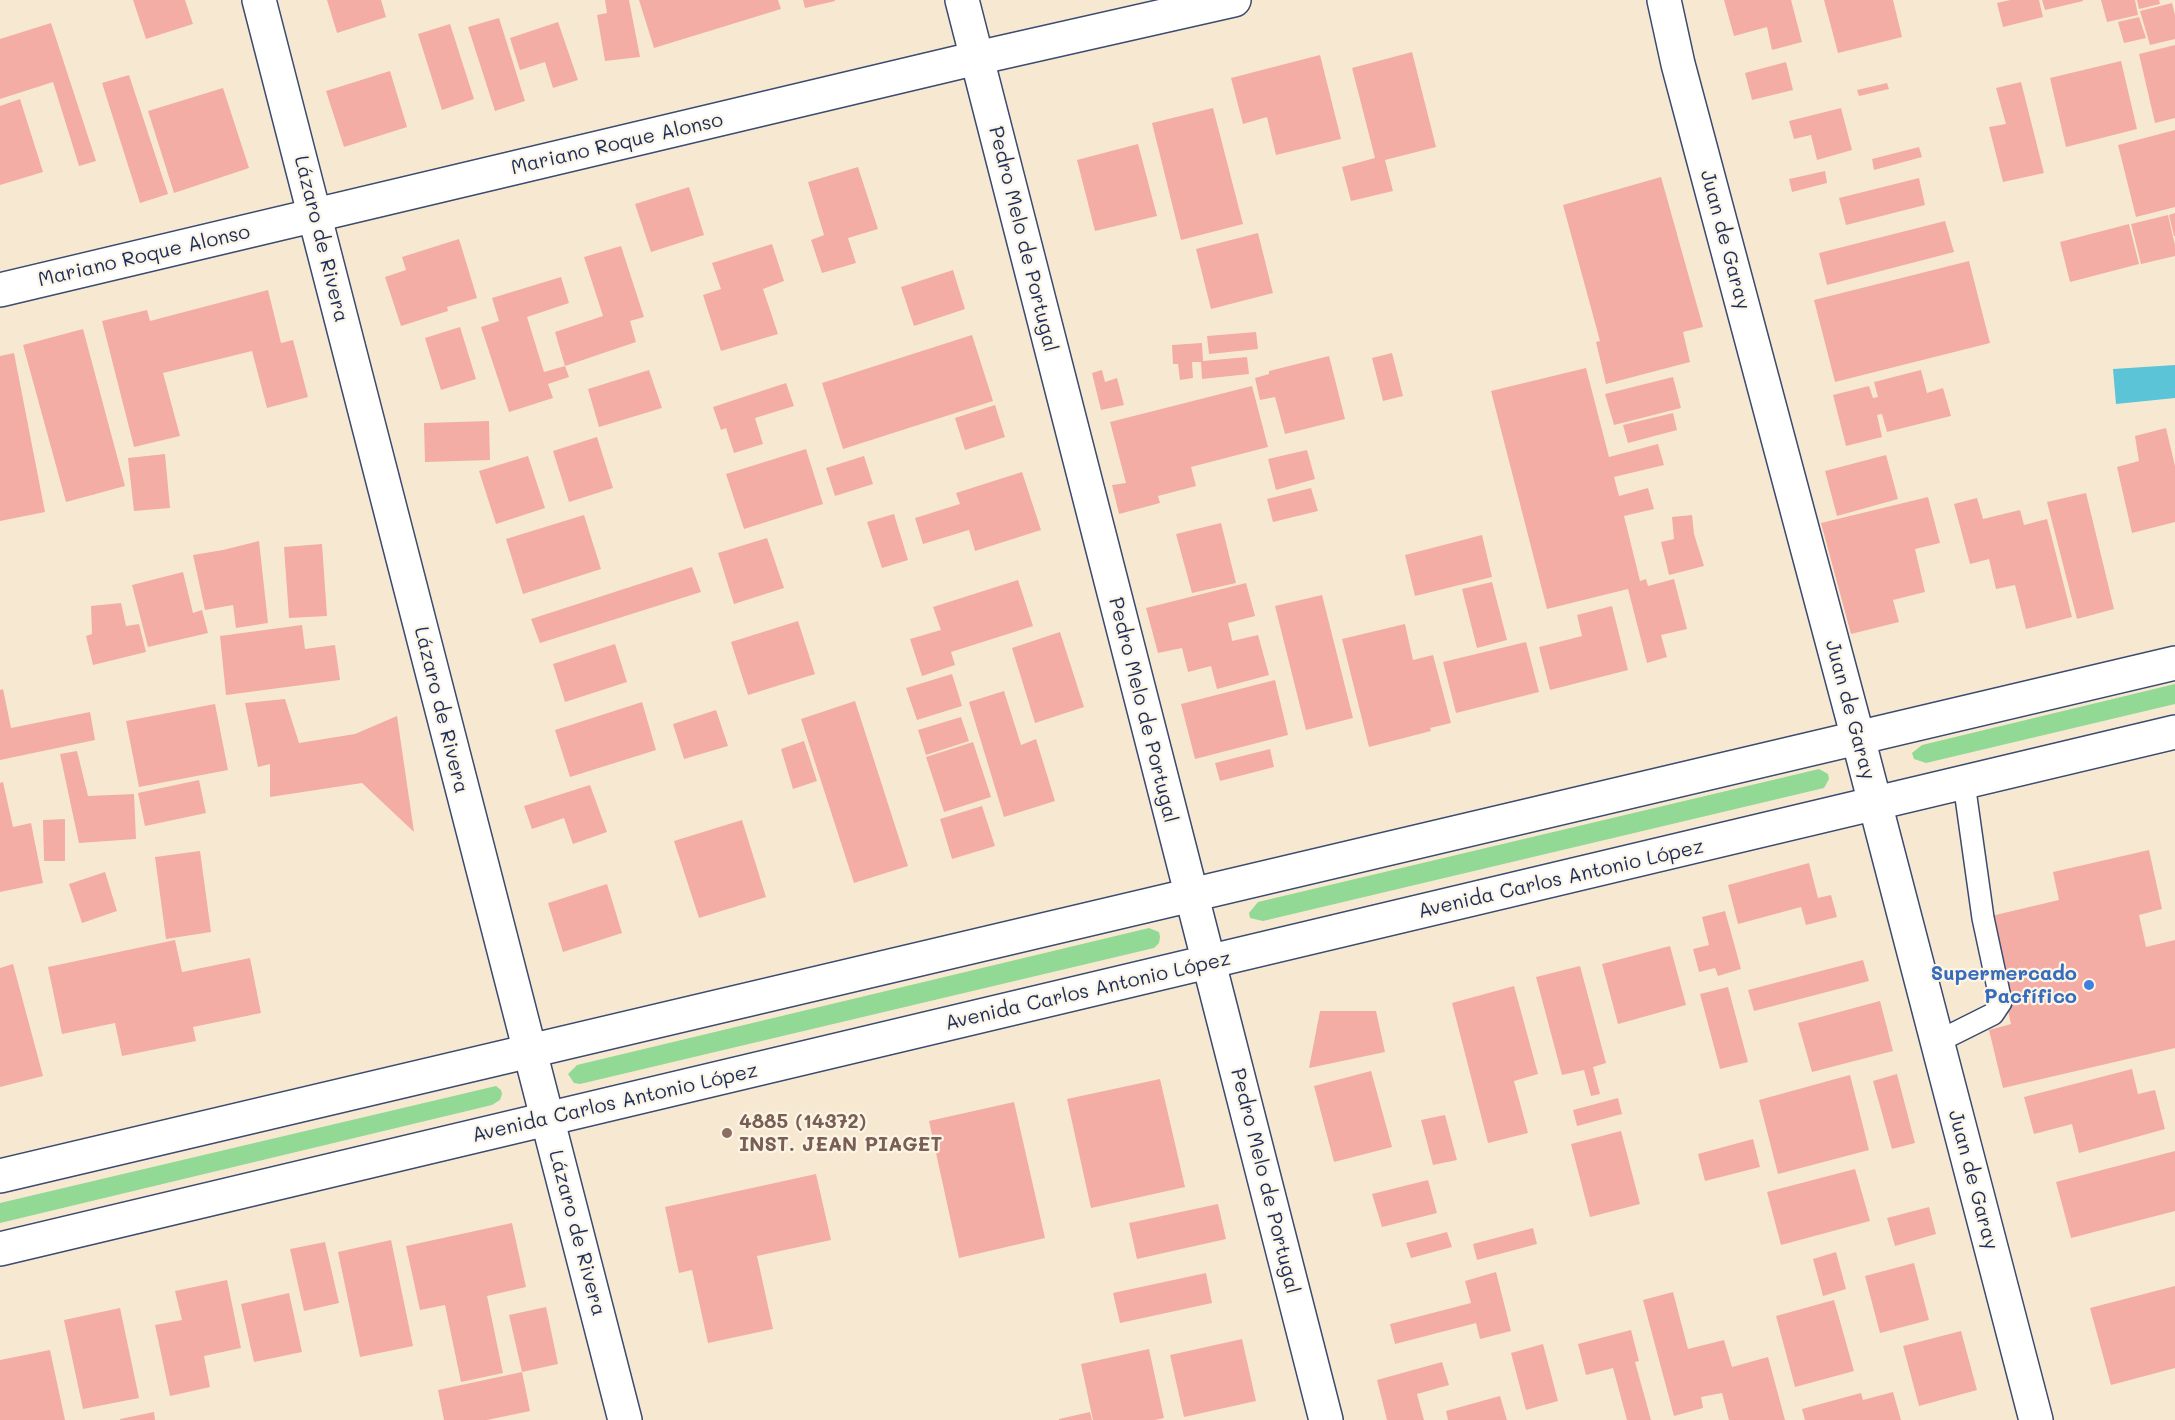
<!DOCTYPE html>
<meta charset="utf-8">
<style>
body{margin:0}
canvas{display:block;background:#f7e9d1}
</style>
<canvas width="2175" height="1420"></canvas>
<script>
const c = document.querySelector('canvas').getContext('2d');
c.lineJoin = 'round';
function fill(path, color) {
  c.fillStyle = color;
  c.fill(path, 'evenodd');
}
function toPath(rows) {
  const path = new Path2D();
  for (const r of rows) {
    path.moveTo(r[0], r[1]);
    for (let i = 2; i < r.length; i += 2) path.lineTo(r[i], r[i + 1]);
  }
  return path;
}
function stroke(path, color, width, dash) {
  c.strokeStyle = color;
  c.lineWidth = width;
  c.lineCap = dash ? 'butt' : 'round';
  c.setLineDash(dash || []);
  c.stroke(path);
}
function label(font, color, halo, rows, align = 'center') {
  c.font = font + ' Mali,sans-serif';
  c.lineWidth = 4.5;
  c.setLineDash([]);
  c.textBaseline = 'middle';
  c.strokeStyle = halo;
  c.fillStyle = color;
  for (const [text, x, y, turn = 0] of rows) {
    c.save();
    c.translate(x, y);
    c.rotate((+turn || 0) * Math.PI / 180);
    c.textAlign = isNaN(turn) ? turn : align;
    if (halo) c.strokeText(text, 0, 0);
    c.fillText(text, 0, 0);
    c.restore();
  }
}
const green = toPath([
 [2175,684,2175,704,1926,763,1914,759,1912,753,1922,745],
 [1819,769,1828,774,1829,779,1824,788,1263,921,1250,918,1249,913,1258,902],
 [1149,928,1159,932,1160,937,1159,943,1154,948,580,1084,574,1083,568,1074,577,1065],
 [496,1086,501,1090,502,1094,500,1100,492,1105,0,1223,0,1203]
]);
const water = toPath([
 [2175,365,2175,398,2116,404,2113,369]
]);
const building = toPath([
 [133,0,185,0,193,24,146,39],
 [327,0,381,0,386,17,337,33],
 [605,0,629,0,640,57,605,61,597,15,607,13],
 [639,0,778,0,781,9,654,48],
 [803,0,835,0,835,1,805,8],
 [1724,0,1791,0,1802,42,1772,50,1767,27,1734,36],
 [1824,0,1893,0,1902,37,1838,53],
 [2010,0,2039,0,2043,17,2003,27,1997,3],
 [2042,0,2083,0,2083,1,2045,10],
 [2101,0,2135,0,2138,15,2107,22],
 [2137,0,2159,0,2160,4,2139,9],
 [2172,3,2175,15,2175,39,2150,45,2140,11],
 [2139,17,2146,38,2124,43,2118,22],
 [499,18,525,101,495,111,468,27],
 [558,22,578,80,553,88,545,62,520,70,510,38],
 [51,23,96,161,79,166,53,82,0,99,0,39],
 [450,24,474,99,442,110,418,34],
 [2175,45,2175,118,2155,123,2139,54],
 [1412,52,1436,147,1385,160,1393,191,1351,201,1342,167,1375,158,1352,68],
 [1320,55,1341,139,1276,155,1267,117,1243,124,1231,78],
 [2121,61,2137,129,2066,147,2050,78],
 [1786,62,1793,90,1752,100,1745,73],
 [390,71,407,127,344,147,326,91],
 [129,75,168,194,140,203,102,83],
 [2021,82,2044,173,2003,182,1989,127,2006,124,1996,88],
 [1887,83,1889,89,1859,96,1857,90],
 [223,88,249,168,174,193,148,111],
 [20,99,43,172,0,185,0,106],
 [1213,108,1243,224,1181,240,1152,123],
 [1841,108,1852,150,1817,160,1811,135,1794,139,1789,121],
 [2175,130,2175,207,2136,217,2118,145],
 [1138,144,1157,216,1095,231,1077,160],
 [1919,147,1922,157,1874,170,1872,159],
 [858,167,878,229,848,238,856,263,822,273,811,240,824,235,808,182],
 [1825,171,1827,183,1792,192,1789,179],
 [1661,177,1703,327,1683,332,1690,362,1606,384,1596,342,1600,341,1563,205],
 [1919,178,1925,205,1846,225,1839,198],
 [689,187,704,235,651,252,635,204],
 [2175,213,2175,236,2174,236,2169,215],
 [2168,215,2175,245,2175,256,2141,264,2131,224],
 [1945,221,1954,252,1827,285,1819,253],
 [2129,224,2139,264,2070,282,2060,242],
 [1258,233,1273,293,1211,309,1196,249],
 [459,239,477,298,447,307,448,311,401,326,385,277,406,270,402,257],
 [772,244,784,281,763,289,778,334,721,351,703,295,721,289,712,263],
 [621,246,644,317,630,321,636,342,565,366,555,332,603,316,584,257],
 [1969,261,1990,343,1835,382,1814,300],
 [953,270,965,309,914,326,901,287],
 [561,277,569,303,527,317,544,372,565,366,569,377,548,384,553,398,509,412,481,327,499,321,492,298],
 [268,290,281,343,293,340,308,397,267,408,252,351,163,373,180,436,134,447,102,321,147,310,150,321],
 [460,327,476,379,441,390,425,338],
 [83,329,125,486,66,502,23,345],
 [1256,332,1258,349,1209,354,1207,336],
 [972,335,993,401,843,449,822,383],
 [1202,343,1203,361,1247,357,1249,374,1202,379,1201,362,1192,362,1193,378,1180,380,1178,364,1173,364,1172,345],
 [14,353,45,512,0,521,0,356],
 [1392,353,1403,396,1383,401,1372,358],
 [1329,356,1345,419,1285,434,1275,397,1260,400,1255,378,1269,374,1269,371],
 [1586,368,1609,457,1658,444,1664,465,1614,477,1619,496,1648,488,1654,509,1624,516,1640,581,1646,579,1648,586,1674,579,1687,629,1661,635,1667,657,1647,663,1628,589,1547,609,1491,391],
 [649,370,662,408,599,427,588,389],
 [1102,370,1105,382,1117,378,1124,405,1101,410,1092,373],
 [1921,370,1927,393,1943,388,1951,416,1887,432,1882,414,1877,415,1882,437,1846,446,1833,395,1869,386,1873,398,1878,397,1874,382],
 [1673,377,1681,408,1614,425,1605,394],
 [786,383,794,406,755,418,763,444,734,453,726,428,721,430,713,407],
 [1252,386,1268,447,1191,467,1196,486,1158,496,1160,503,1119,514,1112,485,1126,483,1110,422],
 [995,405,1005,437,965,450,955,418],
 [1673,413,1677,430,1628,443,1623,425],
 [489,421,490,460,425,462,424,423],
 [2166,428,2175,466,2175,522,2132,533,2117,467,2139,461,2135,436],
 [597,437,613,488,569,502,553,451],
 [806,449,823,504,744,529,726,474],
 [1307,450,1315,479,1276,490,1268,459],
 [165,454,170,508,134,511,128,458],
 [1886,455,1898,499,1837,516,1825,471],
 [528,456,545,508,496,524,479,471],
 [864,456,873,484,835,496,826,468],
 [1022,472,1041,530,975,551,969,530,923,544,915,518,960,504,956,493],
 [1311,488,1318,511,1273,522,1267,499],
 [2086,493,2114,609,2077,619,2047,502],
 [1928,497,1940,543,1915,549,1925,592,1893,600,1899,622,1851,634,1821,523],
 [1977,498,1983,519,2020,510,2024,525,2047,519,2072,617,2026,629,2015,585,1996,589,1989,559,1970,564,1954,504],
 [894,514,908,560,882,568,867,522],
 [584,515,601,569,523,594,506,539],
 [1692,515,1694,534,1704,566,1669,575,1661,542,1674,539,1672,517],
 [1221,523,1236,583,1192,593,1176,534],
 [1482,535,1492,577,1415,596,1405,555],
 [767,538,784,588,734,604,718,553],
 [259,541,268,623,236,628,233,605,205,610,193,555,223,550],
 [322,544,327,616,289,618,284,547],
 [692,567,701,592,540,643,531,619],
 [183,572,193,613,202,610,208,633,148,647,132,585],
 [1018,580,1033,626,951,652,955,665,922,676,910,639,941,630,933,607],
 [1492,582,1507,640,1477,648,1462,589],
 [1246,583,1255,616,1228,623,1231,635,1232,641,1258,635,1269,675,1217,689,1211,666,1188,672,1182,648,1158,653,1146,608],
 [1322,595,1353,718,1306,730,1275,606],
 [121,603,126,626,139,624,146,652,93,665,86,636,92,634,91,606],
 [1612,606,1628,670,1550,690,1539,647,1582,636,1577,615],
 [798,621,815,674,748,695,731,642],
 [1405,624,1413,660,1433,655,1451,723,1430,728,1431,731,1369,747,1342,639],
 [302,625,305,649,335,645,340,680,226,695,220,636],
 [1060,632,1084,707,1035,723,1012,648],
 [1526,642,1539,692,1456,713,1443,662],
 [615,644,627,682,565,702,553,664],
 [952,674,962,706,917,720,906,688],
 [1275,680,1288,735,1195,759,1181,704],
 [3,689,11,728,90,712,95,740,0,760,0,690],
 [1004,691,1021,745,1036,739,1055,801,1004,817,969,702],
 [285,699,299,743,355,734,397,716,414,832,362,783,270,797,270,764,258,767,245,703],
 [855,701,908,866,854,883,801,719],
 [642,702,656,750,570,777,555,730],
 [215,704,228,770,139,787,126,721],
 [716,710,728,746,684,759,673,724],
 [961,717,969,741,926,755,918,730],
 [804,741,817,781,793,789,781,749],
 [973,742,991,797,944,812,926,757],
 [1270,749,1274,767,1220,781,1215,763],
 [77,751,88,796,134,794,136,839,79,843,60,754],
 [199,780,206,813,145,826,138,793],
 [3,782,13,827,31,823,43,883,0,892,0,783],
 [590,785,607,832,573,844,564,818,532,829,524,806],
 [982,806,995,846,952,859,940,819],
 [65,819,65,861,44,861,43,820],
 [742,820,766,897,699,918,674,841],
 [2149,850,2162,909,2139,915,2146,947,2175,940,2175,1048,2003,1088,1989,1030,2011,1024,1987,917,2059,900,2053,872],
 [200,851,211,932,166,939,155,857],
 [1809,863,1818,898,1831,895,1837,917,1806,925,1801,907,1738,924,1728,885],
 [105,872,117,911,82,923,69,884],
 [607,884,622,933,563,952,548,903],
 [1725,911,1741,969,1718,976,1715,968,1699,972,1693,949,1709,945,1702,917],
 [175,940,182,972,250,958,261,1013,193,1027,196,1041,122,1056,115,1023,62,1034,48,967],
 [1670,946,1686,1005,1618,1024,1602,964],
 [1863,960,1869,981,1754,1011,1748,990],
 [13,964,43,1076,0,1087,0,968],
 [1580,966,1606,1063,1593,1067,1600,1094,1591,1096,1584,1070,1562,1075,1536,977],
 [1514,986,1538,1074,1514,1081,1528,1133,1488,1143,1452,1003],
 [1728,987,1748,1062,1720,1069,1700,994],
 [1880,1001,1893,1051,1812,1072,1798,1023],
 [1320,1011,1376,1011,1385,1052,1309,1068],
 [2132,1069,2138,1094,2155,1090,2165,1129,2079,1153,2072,1124,2034,1134,2024,1097],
 [1371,1071,1392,1147,1334,1162,1314,1086],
 [1897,1074,1915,1143,1892,1149,1873,1081],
 [1850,1075,1869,1150,1778,1174,1759,1100],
 [1160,1079,1185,1187,1091,1208,1067,1099],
 [1618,1098,1622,1114,1577,1126,1573,1110],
 [1014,1102,1045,1238,959,1258,929,1121],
 [1445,1115,1457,1160,1433,1165,1421,1120],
 [1621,1131,1640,1204,1590,1217,1571,1144],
 [1753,1139,1760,1167,1705,1181,1698,1154],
 [2175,1151,2175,1211,2071,1238,2056,1182],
 [1855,1169,1870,1221,1781,1245,1767,1192],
 [816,1174,831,1240,757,1256,773,1329,708,1343,692,1270,679,1273,665,1207],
 [1428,1180,1437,1213,1382,1227,1372,1194],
 [1218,1204,1226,1239,1137,1259,1129,1223],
 [1929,1207,1936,1234,1895,1246,1887,1218],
 [512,1223,526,1287,487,1296,503,1373,461,1382,445,1305,420,1310,406,1246],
 [1533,1228,1537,1244,1477,1260,1473,1244],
 [1447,1232,1452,1247,1411,1258,1406,1243],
 [391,1240,413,1346,360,1357,338,1252],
 [325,1242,339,1303,304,1311,290,1249],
 [1836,1252,1846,1289,1823,1296,1813,1259],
 [1914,1263,1929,1320,1880,1333,1865,1276],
 [1496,1272,1511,1331,1480,1339,1476,1323,1395,1344,1390,1324,1471,1303,1465,1281],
 [1206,1273,1212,1303,1120,1323,1113,1293],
 [227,1280,241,1348,204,1356,210,1387,170,1396,155,1325,182,1320,175,1291],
 [2175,1286,2175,1368,2111,1385,2090,1308],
 [1673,1292,1688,1349,1724,1340,1732,1367,1768,1357,1785,1420,1729,1420,1722,1393,1701,1397,1703,1408,1674,1416,1643,1300],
 [289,1293,302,1352,254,1362,241,1304],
 [1834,1300,1854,1371,1795,1387,1776,1316],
 [546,1307,558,1364,522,1372,530,1411,487,1420,444,1420,438,1390,522,1372,509,1315],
 [120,1308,139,1398,83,1409,64,1320],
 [1631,1330,1639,1361,1635,1362,1651,1420,1627,1420,1613,1368,1586,1375,1578,1344],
 [1961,1331,1977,1390,1919,1406,1903,1346],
 [1242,1339,1256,1401,1184,1417,1170,1355],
 [1543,1344,1558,1401,1526,1410,1511,1353],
 [1149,1349,1164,1418,1155,1420,1093,1420,1081,1364],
 [50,1350,65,1420,0,1420,0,1360],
 [1442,1362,1449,1385,1417,1394,1424,1420,1387,1420,1377,1380],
 [1893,1392,1901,1420,1805,1420,1802,1409,1861,1393,1863,1400],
 [1500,1396,1507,1420,1448,1420,1446,1411],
 [154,1412,155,1420,120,1420,120,1419],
 [1090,1412,1092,1420,1059,1420,1059,1419]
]);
const lane = toPath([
 [1937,1042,1993,1014,2001,1002,1983,918,1964,783]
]);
const street = toPath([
 [259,0,625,1420],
 [1664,0,1678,64,1858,738,2036,1420],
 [0,290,977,58,1234,0],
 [1209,963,1326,1420]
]);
const secondary = toPath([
 [962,0,1209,963],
 [0,1176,2175,663],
 [0,1249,2175,732]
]);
const markers = [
 [2089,985,6,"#3f7fe0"],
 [727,1133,6,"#8d6e63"]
];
const streetNames = [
 ["Mariano Roque Alonso",617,144,-13],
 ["Lázaro de Rivera",321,239,76],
 ["Pedro Melo de Portugal",1023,239,76],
 ["Juan de Garay",1725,240,75],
 ["Mariano Roque Alonso",144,256,-13],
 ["Lázaro de Rivera",441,710,76],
 ["Pedro Melo de Portugal",1143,710,76],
 ["Juan de Garay",1850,710,75],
 ["Avenida Carlos Antonio López",1561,879,-13],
 ["Avenida Carlos Antonio López",1088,991,-13],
 ["Avenida Carlos Antonio López",615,1103,-13],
 ["Juan de Garay",1973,1180,75],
 ["Pedro Melo de Portugal",1265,1181,76],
 ["Lázaro de Rivera",577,1233,75]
];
const shopNames = [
 ["Supermercado",2077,974],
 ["Pacfífico",2077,997]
];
const educationNames = [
 ["4885 (14372)",739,1122],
 ["INST. JEAN PIAGET",739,1145]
];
fill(green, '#91d994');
fill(water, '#5bc5d7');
fill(building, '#f3ada5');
stroke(lane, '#3c4b6f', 24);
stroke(street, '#3c4b6f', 36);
stroke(secondary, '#3c4b6f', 36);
stroke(lane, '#fff', 21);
stroke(street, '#fff', 33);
stroke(secondary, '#fff', 33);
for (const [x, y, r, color] of markers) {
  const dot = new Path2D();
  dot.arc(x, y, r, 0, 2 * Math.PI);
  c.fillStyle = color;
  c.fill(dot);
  stroke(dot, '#fcf5e5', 2);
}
label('20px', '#1b2f5e', '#fcf5e5', streetNames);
label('bold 20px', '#366cbe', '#fcf5e5', shopNames, 'right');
label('bold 20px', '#785e54', '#fcf5e5', educationNames, 'left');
</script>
